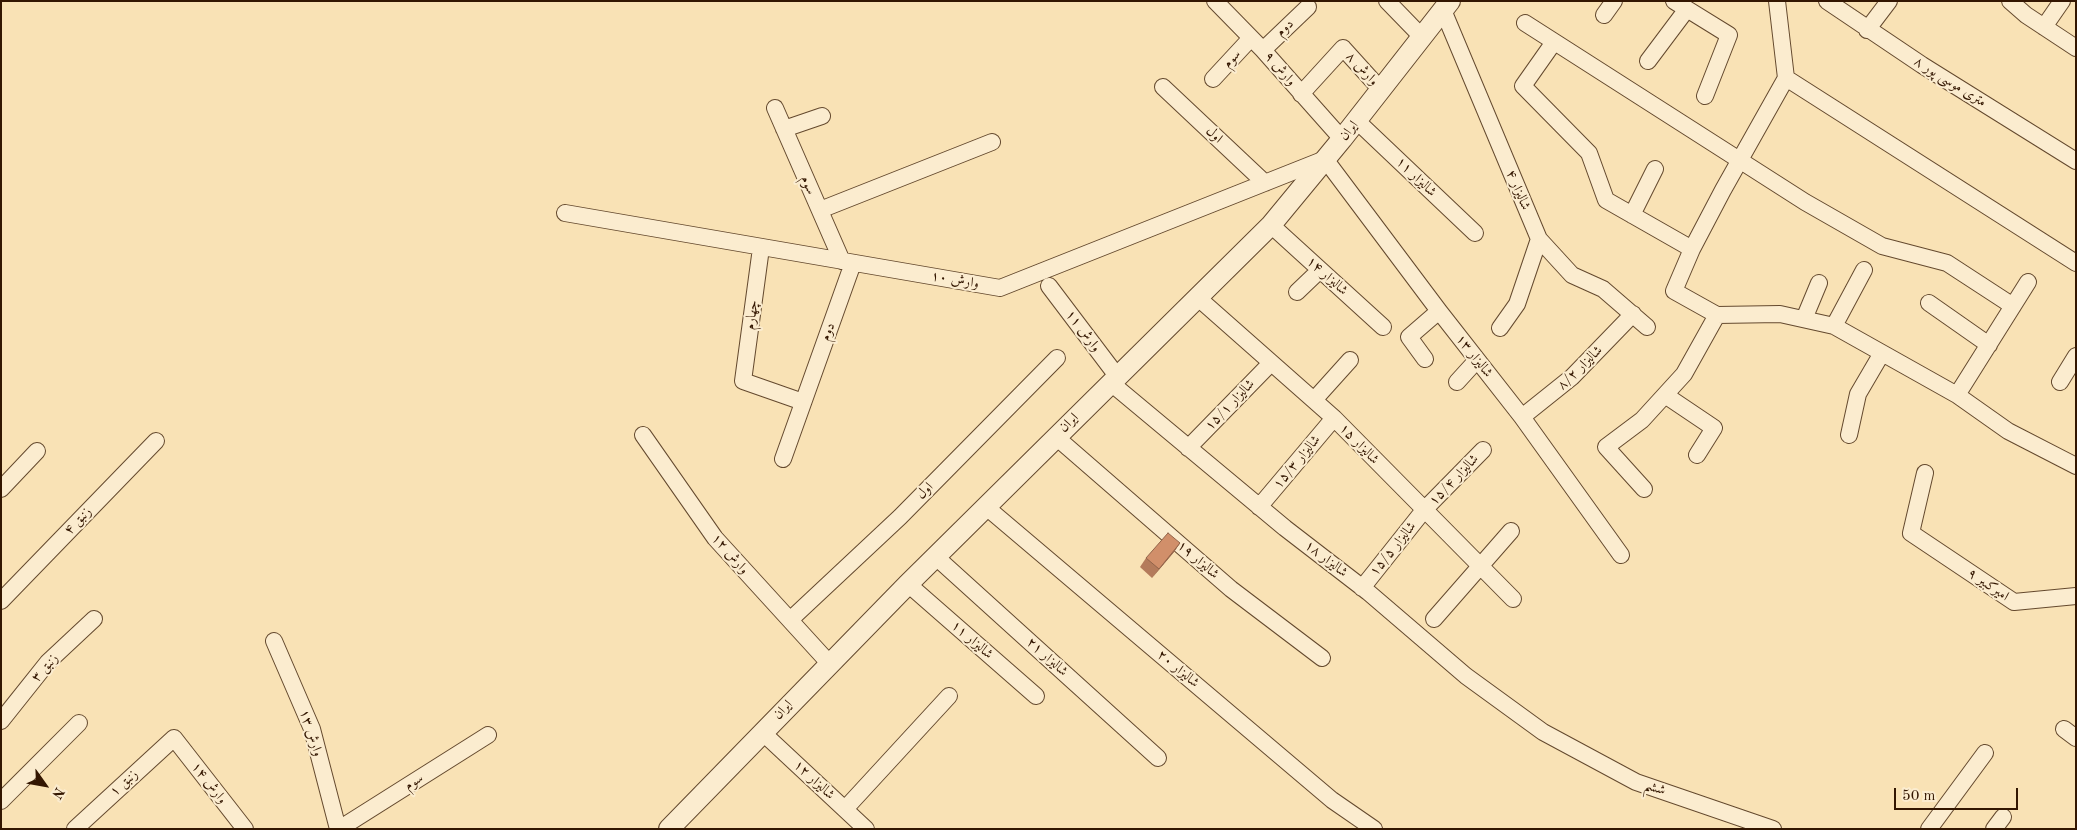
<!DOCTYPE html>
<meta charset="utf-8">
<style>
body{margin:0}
#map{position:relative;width:2077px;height:830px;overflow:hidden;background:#f9e2b5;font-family:"Old Standard TT",serif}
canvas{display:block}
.frame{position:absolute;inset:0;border:2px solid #331601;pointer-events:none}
.north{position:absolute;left:20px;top:760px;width:50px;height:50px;-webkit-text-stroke:4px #fbeccf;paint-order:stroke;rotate:122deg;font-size:14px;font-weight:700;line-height:20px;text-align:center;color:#331601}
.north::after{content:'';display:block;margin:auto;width:18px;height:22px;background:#331601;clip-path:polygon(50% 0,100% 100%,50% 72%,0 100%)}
.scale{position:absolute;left:1894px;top:788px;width:124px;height:22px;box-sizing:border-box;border:2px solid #331601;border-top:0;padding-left:6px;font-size:15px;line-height:18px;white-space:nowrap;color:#331601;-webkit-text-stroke:4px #fbeccf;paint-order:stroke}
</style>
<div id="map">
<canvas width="2077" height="830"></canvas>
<div class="frame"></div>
<div class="north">N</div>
<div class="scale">50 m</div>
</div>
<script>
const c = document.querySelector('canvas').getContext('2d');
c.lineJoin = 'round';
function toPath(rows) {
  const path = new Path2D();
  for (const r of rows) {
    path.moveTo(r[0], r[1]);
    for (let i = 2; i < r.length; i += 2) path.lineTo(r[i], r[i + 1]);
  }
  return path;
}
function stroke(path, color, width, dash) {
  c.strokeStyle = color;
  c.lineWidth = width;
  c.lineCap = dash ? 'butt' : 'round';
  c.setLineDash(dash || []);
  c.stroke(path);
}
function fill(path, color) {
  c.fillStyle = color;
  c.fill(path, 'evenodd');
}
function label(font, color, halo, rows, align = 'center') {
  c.font = font + ' "Old Standard TT",Amiri,serif';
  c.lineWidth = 4;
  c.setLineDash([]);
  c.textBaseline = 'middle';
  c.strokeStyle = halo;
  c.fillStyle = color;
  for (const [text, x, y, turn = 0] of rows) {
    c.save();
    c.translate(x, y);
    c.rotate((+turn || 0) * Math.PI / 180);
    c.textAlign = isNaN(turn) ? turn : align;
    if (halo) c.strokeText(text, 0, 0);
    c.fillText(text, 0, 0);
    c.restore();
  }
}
const minor = toPath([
 [1215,1,1263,50,1342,139],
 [1387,1,1422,37],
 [1674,1,1729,35,1705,96],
 [1777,1,1786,78,1723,190,1692,249,1674,291,1717,315,1780,314,1834,326,1957,395,2008,431,2076,466],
 [1827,1,1922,65,2076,161],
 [2010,1,2026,15,2076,48],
 [1443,10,1539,239,1572,275,1603,289,1647,327],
 [1604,15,1614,1],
 [1525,23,1805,202,1882,246,1947,263,2013,306],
 [2044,27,2062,1],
 [1867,30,1889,1],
 [1554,42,1523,86,1589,153,1606,200,1692,249],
 [1263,50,1308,7],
 [1648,61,1687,9],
 [1786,78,2076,263],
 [1213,79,1251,38],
 [1163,87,1265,183],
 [1301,94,1343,48,1381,90],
 [775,108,842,261],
 [1357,121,1475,233],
 [784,129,822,116],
 [820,210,992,142],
 [565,213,1000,288,1325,159,1439,311,1522,417,1621,555],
 [1632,215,1655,169],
 [1271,225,1383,327],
 [761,248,743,381,803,402],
 [1049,286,1117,376],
 [1297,292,1320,270],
 [1197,297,1334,418,1513,599],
 [1929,303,1989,345],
 [1804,319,1819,283],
 [1834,326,1864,270],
 [1500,328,1517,304,1539,239],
 [1425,359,1409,337,1439,311],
 [1457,382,1477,360],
 [2060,382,2076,356],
 [1111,383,1285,528,1368,592,1466,676,1543,732,1636,782,1773,829],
 [1665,395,1714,428,1697,455],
 [1957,395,2028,282],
 [1314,400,1350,360],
 [1522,417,1572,377,1633,314],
 [643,435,715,538,829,663],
 [1849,435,1858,394,1882,353],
 [1056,437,1231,589,1322,658],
 [1188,448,1271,363],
 [783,459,853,263],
 [1925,473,1911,533,2014,602,2076,596],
 [1,489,37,451],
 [1644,489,1606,447,1642,420,1684,374,1717,315],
 [985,506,1332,800,1374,829],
 [1259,507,1334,418],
 [936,557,1158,758],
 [908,584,1036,696],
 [1362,588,1424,510,1483,450],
 [1,601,156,441],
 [1434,619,1511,531],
 [790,620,900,517,1057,358],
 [274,641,312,729,338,829],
 [1,721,48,662,94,619],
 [2064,729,2076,738],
 [762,732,866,829],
 [1,801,79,723],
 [845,809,949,696],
 [75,829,174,738,245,829],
 [339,829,488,735],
 [1929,829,1985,753],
 [1994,829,2003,817]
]);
const tertiary = toPath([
 [669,829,908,584,1271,225,1342,139,1450,1]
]);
const wall = toPath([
 [1180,543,1174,552,1152,578,1140,567,1146,558]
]);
const shadedWall = toPath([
 [1180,543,1174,552,1152,578,1159,569]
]);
const building = toPath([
 [1168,533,1180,543,1159,569,1146,558,1168,533]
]);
const streetNames = [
 ["دوم",1285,28,-43],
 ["سوم",1232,59,-47],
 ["وارش ۹",1280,69,49],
 ["وارش ۸",1362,69,47],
 ["۸ متری موسی پور",1950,82,32],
 ["ایران",1349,131,-51],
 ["اول",1214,135,43],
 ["شالیزار ۱۱",1416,177,44],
 ["سوم",808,185,67],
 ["شالیزار ۴",1518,190,67],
 ["شالیزار ۱۴",1327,276,42],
 ["وارش ۱۰",955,280,10],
 ["چهارم",752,315,-83],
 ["وارش ۱۱",1083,331,53],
 ["دوم",828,332,-70],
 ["شالیزار ۱۳",1474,356,52],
 ["شالیزار ۸/۲",1580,368,-44],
 ["شالیزار ۱۵/۱",1230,405,-46],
 ["ایران",1069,423,-44],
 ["شالیزار ۱۵",1359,444,46],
 ["شالیزار ۱۵/۳",1297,462,-50],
 ["شالیزار ۱۵/۴",1454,480,-46],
 ["اول",925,491,-45],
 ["زنبق ۴",78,521,-46],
 ["شالیزار ۱۵/۵",1393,549,-51],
 ["وارش ۱۲",730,554,49],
 ["شالیزار ۱۸",1326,559,38],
 ["شالیزار ۱۹",1198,560,41],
 ["امیرکبیر ۹",1988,585,34],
 ["شالیزار ۱۱",972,640,41],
 ["شالیزار ۲۱",1047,657,42],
 ["زنبق ۳",45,668,-48],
 ["شالیزار ۲۰",1178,669,40],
 ["ایران",783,710,-46],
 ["وارش ۱۳",311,733,72],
 ["شالیزار ۱۲",814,780,43],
 ["سوم",414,782,-32],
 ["زنبق ۱",124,783,-42],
 ["وارش ۱۴",209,783,52],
 ["ششم",1655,788,18]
];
stroke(minor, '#64492e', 18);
stroke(tertiary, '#64492e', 22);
stroke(minor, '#fbeccf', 16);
stroke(tertiary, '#fbeccf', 20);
fill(wall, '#b47b5b');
fill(shadedWall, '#92644a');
fill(building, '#d18f6a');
stroke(building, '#92644a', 1);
label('14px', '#331601', '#fbeccf', streetNames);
</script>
